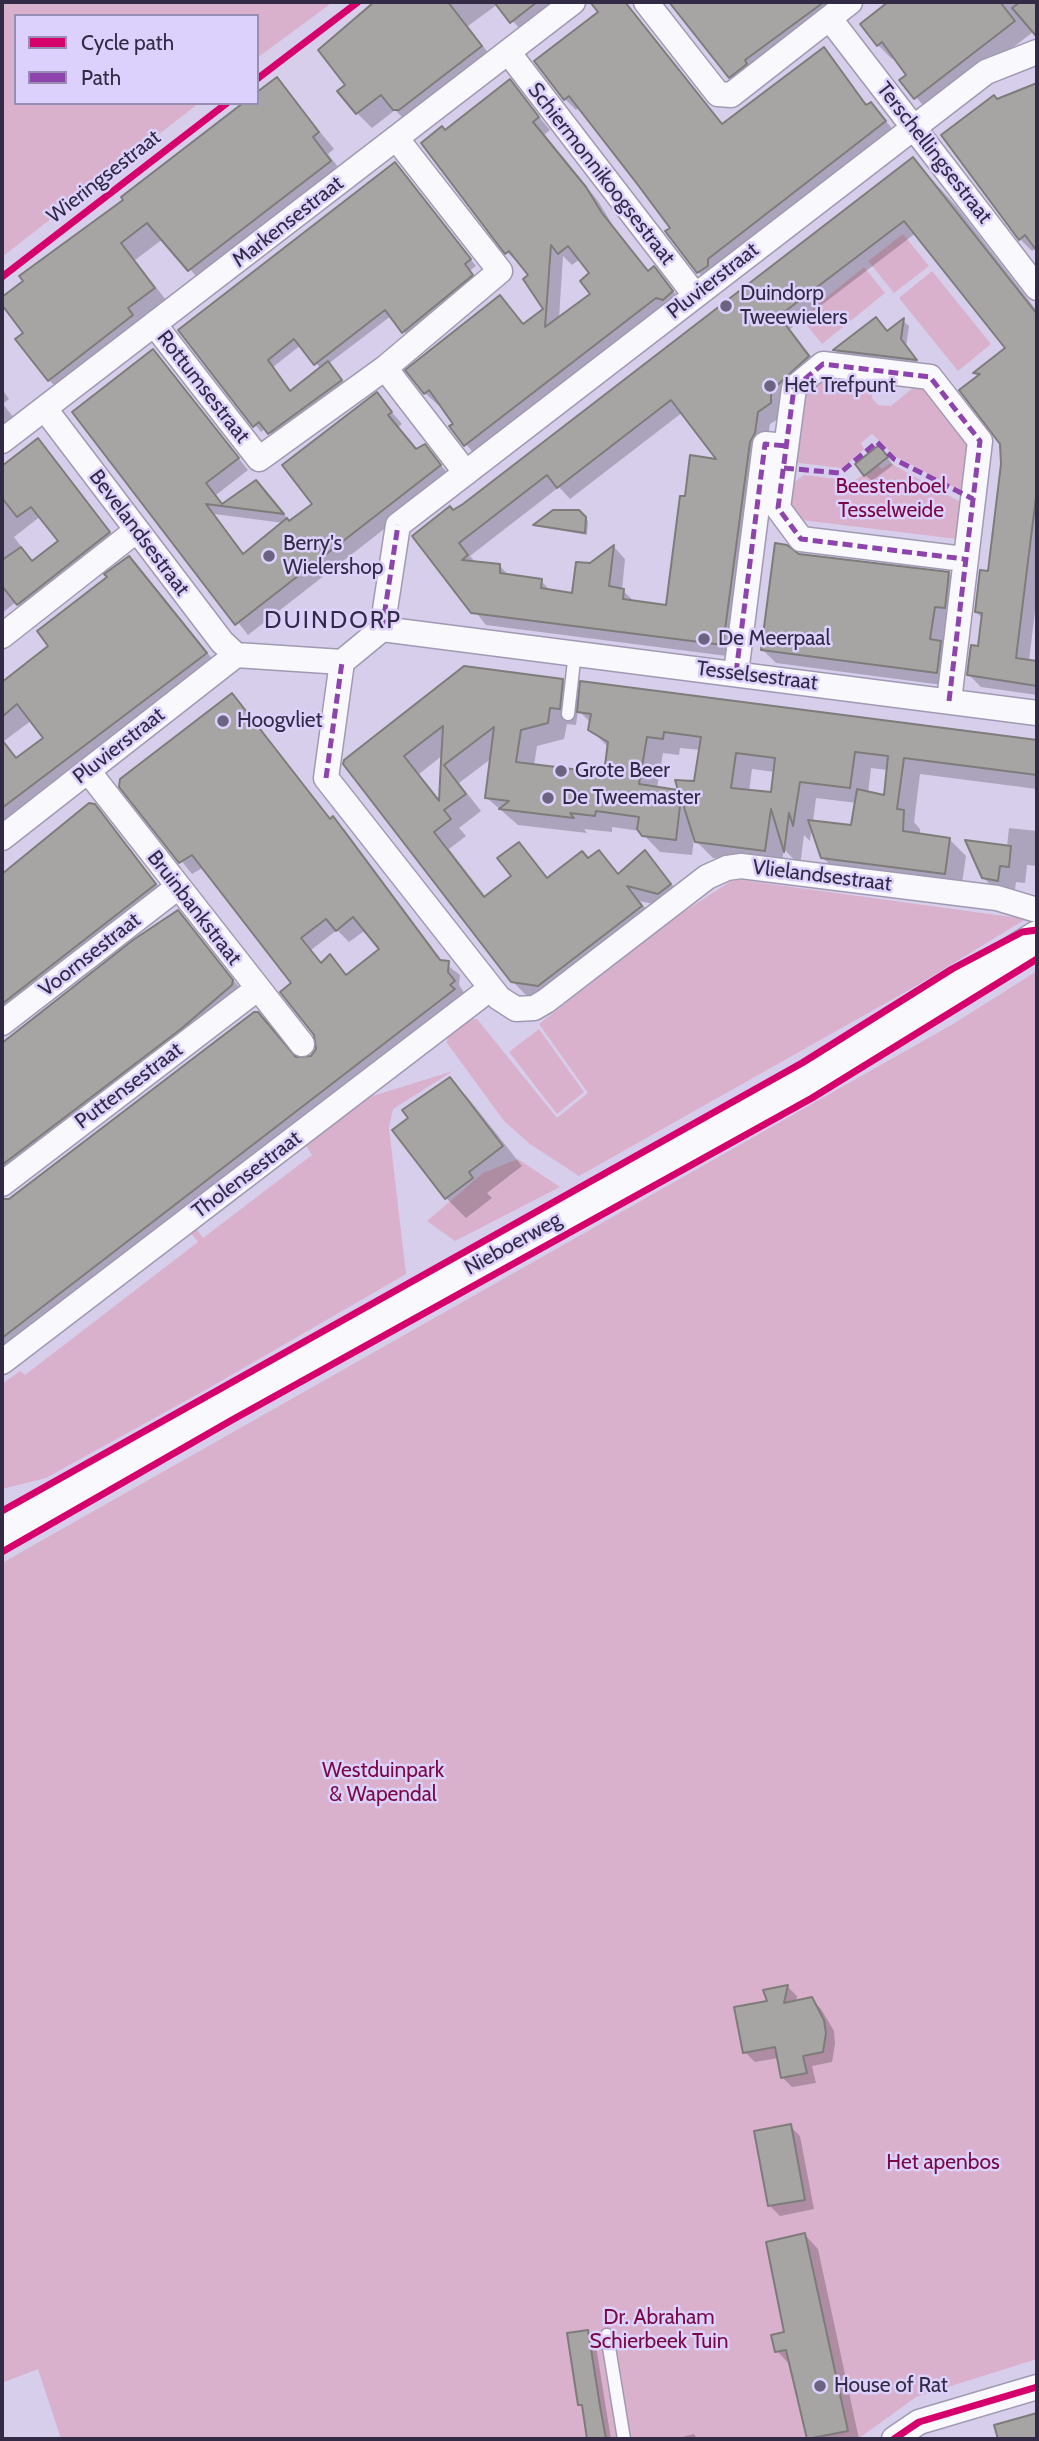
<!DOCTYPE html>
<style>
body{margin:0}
#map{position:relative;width:1039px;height:2441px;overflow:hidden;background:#d7ceec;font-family:Cabin,sans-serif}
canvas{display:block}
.frame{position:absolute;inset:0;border:4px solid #332a46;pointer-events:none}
.legend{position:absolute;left:14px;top:14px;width:245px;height:91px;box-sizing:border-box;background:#dcd1fc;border:2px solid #988eb3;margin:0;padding:9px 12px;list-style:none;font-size:21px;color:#332a46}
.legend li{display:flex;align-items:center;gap:14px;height:35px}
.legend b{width:35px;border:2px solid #988eb3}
</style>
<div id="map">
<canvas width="1039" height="2441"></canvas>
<div class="frame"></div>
<ul class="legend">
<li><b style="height:9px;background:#d6006c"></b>Cycle path</li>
<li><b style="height:9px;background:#8e44ad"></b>Path</li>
</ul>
</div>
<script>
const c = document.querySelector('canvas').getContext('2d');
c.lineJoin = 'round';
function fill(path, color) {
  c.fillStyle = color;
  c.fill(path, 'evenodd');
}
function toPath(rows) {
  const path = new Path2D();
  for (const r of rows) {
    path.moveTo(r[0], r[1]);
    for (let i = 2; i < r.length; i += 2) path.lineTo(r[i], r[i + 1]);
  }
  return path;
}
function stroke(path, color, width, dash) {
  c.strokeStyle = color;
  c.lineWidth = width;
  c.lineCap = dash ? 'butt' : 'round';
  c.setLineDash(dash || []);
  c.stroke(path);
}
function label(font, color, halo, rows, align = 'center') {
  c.font = font + ' Cabin,sans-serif';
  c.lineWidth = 5;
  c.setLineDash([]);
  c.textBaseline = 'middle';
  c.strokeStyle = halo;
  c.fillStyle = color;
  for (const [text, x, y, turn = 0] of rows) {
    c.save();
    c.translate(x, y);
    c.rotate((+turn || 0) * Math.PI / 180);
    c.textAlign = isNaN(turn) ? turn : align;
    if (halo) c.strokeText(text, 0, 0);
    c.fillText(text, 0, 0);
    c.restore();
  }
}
const green = toPath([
 [2,2,333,2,257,58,257,16,16,16,16,103,199,103,2,257],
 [903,234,929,266,894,293,868,261],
 [864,267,885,293,822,344,801,318],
 [932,271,991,344,958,371,899,298],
 [822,373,873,381,872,398,878,405,891,406,914,387,932,390,973,442,967,494,895,456,872,434,861,443,864,449,842,468,791,462,793,437,801,437,803,403,809,384],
 [890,463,962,503,957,539,801,520,788,500,790,485,804,475,854,481,878,465,882,469],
 [734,879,1026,919,916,986,579,1176,530,1144,504,1121,447,1043,448,1034,471,1019,477,1019,557,1118,588,1093,539,1024,673,919],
 [1037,971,1037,2359,916,2397,858,2439,61,2439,38,2369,2,2383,2,1563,953,1024],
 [539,1029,584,1092,557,1114,509,1052],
 [453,1071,393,1109,389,1128,406,1274,209,1388,46,1478,2,1489,2,1384,20,1371,25,1375,198,1242,188,1229,194,1226,203,1238,312,1155,303,1141,363,1099],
 [518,1159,560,1187,455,1241,427,1221,483,1173]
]);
const shadow = toPath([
 [377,2,571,2,526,36,498,4,468,26,495,62,409,124,395,110,372,128,357,113,348,85,352,21],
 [606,2,624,2,628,5,723,126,824,49,868,106,871,104,896,133,710,284,698,272,672,228,580,107,576,110,565,99,600,12,598,8],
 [696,2,842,2,737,84,681,13],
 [893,2,1037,2,1037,37,1033,32,929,112,901,80,909,75,895,57,892,59,878,45,863,25],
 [277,79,334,149,328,154,346,177,205,286,163,239,135,260,169,304,65,396,49,380,26,333,2,299,257,103],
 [510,82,550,130,544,135,598,201,614,227,649,272,654,268,684,304,478,458,451,427,455,424,440,403,438,405,425,393,408,370,500,298,525,325,545,309,530,275,507,252,445,132],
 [563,256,572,265,580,259,591,274,593,294,559,319],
 [1037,83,1037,248,1032,251,1020,239,997,101],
 [913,159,957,207,1037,311,1037,594,1029,661,1037,662,1037,695,981,687,969,675,980,648,983,619,976,612,989,573,1003,464,1001,443,976,373,1008,348,916,233,790,329,821,369,783,416,770,424,735,657,486,625,415,536,454,512],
 [683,412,720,461,687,498,668,607,636,603,622,590,625,559,614,547,591,565,574,595,552,592,541,581,510,577,500,566,476,563,470,556,559,487,570,499],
 [401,171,476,266,469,271,478,282,410,338,391,316,328,364,347,386,276,439,266,428,261,432,181,330],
 [301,345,321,369,291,392,273,367],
 [876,319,888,333,903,321,909,326,906,347,920,365,840,355,835,350],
 [153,352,248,470,216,495,224,505,256,482,291,522,314,504,377,395,402,424,398,427,417,451,424,446,451,477,248,635,74,412],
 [214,514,284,523,245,555],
 [2,389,9,399,3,404,21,427,2,442],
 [38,440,119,543,28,614,16,602,2,613,2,468],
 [41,516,61,541,33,562,14,537],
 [885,454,893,465,872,481,865,475],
 [578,511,588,521,587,535,536,526,553,512],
 [799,555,949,574,962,587,950,686,776,663,763,650],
 [128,558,220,668,2,835,2,684,51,646],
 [32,720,45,738,18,759,4,741],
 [562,681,580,699,582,683,1037,742,1037,789,920,774,914,822,920,829,920,836,949,839,966,856,961,890,839,874,822,857,812,825,810,841,804,835,800,866,784,849,781,867,713,858,694,839,692,855,660,852,640,831,612,827,612,832,584,829,587,833,518,825,487,798,492,758,459,783,481,811,459,828,466,836,449,849,486,897,513,876,519,845,549,879,599,852,620,875,645,853,686,901,675,909,640,901,657,923,529,998,512,981,345,761],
 [578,710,591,723,590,729,609,748,605,775,534,766,537,746,564,739,567,724,576,725],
 [680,748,701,750,696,783,681,792,657,788,663,753,679,755],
 [443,755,441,801,419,774],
 [871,768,888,770,885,797,868,793],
 [752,769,775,772,772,794,749,792],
 [816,798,857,803,853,827,813,822],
 [232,695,332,820,345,830,443,962,460,975,459,985,465,994,2,1349,2,1200,9,1201,294,1057,303,1061,313,1057,318,1049,316,1035,294,984,204,867,192,874,121,786],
 [367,929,382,950,348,976,330,956,322,964,311,950,337,930,349,942],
 [90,805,106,818,166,896,2,1025,2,876],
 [1009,828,1037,831,1037,866,1027,865,1025,883,1016,882,1014,897,1000,895,983,877,1007,847],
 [178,912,244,993,2,1186,2,1046,134,942],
 [450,1079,469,1099,522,1166,487,1193,492,1198,466,1218,446,1198,394,1130],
 [788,1987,797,1996,796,2002,811,1999,821,2009,834,2031,835,2044,832,2062,812,2066,816,2083,792,2087,782,2077,778,2058,755,2062,745,2052,769,2003,766,1991],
 [790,2126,800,2136,814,2209,780,2216,770,2206],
 [805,2235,818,2249,859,2439,808,2439,790,2365,777,2351,786,2334],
 [587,2332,595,2340,611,2439,588,2439,569,2335],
 [694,2434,697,2439,675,2439]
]);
const building = toPath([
 [374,2,448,2,482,46,399,110,393,110,381,95,356,114,337,91,345,85,318,50,374,2],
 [494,2,537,2,510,23,494,2],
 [590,2,625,2,722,124,824,47,866,105,871,102,886,121,708,259,708,266,697,273,665,231,670,228,638,185,569,96,564,100,534,61,598,12,590,2],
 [669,2,824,2,745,60,747,64,729,78,669,2],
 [888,2,1000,2,1015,21,914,99,899,80,906,75,882,42,877,46,860,24,888,2],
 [1020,2,1037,2,1037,37,1012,8,1020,2],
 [277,77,319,132,313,137,331,161,188,271,147,223,121,243,155,288,128,308,133,315,48,381,15,339,23,333,2,305,2,297,23,281,19,276,123,200,121,197,243,103,257,103,257,92,277,77],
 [510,79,539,117,533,122,586,187,602,213,648,271,654,266,673,291,663,300,656,298,464,446,449,426,453,424,429,390,424,394,405,370,500,295,523,324,543,309,523,279,528,275,509,251,505,254,421,143,442,126,445,130,510,79],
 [551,245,558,254,568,246,589,273,580,281,590,294,545,327,551,245],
 [1037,83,1037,251,1025,235,1019,240,941,135,994,95,997,99,1037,83],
 [913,157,1037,314,1037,489,1016,658,1037,661,1037,686,967,675,971,645,978,646,982,613,975,612,980,570,988,571,1001,464,1000,444,959,390,980,374,973,373,1005,348,904,221,779,316,809,356,771,391,771,403,758,412,755,433,750,442,723,645,471,613,412,536,450,506,453,510,463,504,913,157],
 [671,400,716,459,690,455,685,496,680,496,666,605,623,599,624,589,609,586,614,545,590,563,576,562,572,593,541,588,542,579,500,573,500,564,462,560,468,555,459,543,547,475,557,488,671,400],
 [395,162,471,259,465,264,473,275,402,333,385,310,314,365,294,339,268,360,290,391,328,361,342,380,268,434,259,422,253,427,178,330,395,162],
 [876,317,887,331,904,318,901,339,917,360,833,350,876,317],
 [153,349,239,458,206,483,222,504,256,480,284,514,206,504,243,554,287,518,289,521,312,504,282,465,377,392,392,412,388,415,416,449,425,444,441,465,235,625,72,412,153,349],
 [38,438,110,532,17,605,2,586,2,560,21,547,32,561,58,541,31,507,17,517,2,498,2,466,38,438],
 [879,445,888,457,864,476,855,464,879,445],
 [553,510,579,510,586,517,585,533,533,525,553,510],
 [775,543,787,545,799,554,949,572,945,608,935,607,930,639,941,641,937,673,761,650,775,543],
 [129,556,207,653,2,808,2,740,16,758,43,738,17,704,2,717,2,682,48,646,37,631,107,577,104,574,129,556],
 [464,666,563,679,560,709,550,708,548,723,521,730,516,762,604,773,608,742,588,730,591,714,577,712,580,681,1037,740,1037,775,904,758,897,809,904,810,903,831,950,838,945,874,821,858,808,820,851,825,857,789,884,795,888,756,855,752,850,788,800,782,793,826,789,813,784,852,771,809,765,851,695,842,681,798,676,840,642,836,637,829,639,817,596,811,595,816,570,813,574,818,499,809,509,801,485,798,494,727,444,765,466,794,444,810,451,819,434,832,484,897,511,876,497,858,519,842,547,878,582,851,588,858,599,850,618,874,645,850,671,884,658,894,627,886,642,906,538,986,511,982,343,764,344,760,464,666],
 [443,726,441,761,439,801,404,756,443,726],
 [664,732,701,737,694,781,675,780,678,790,639,784,647,737,663,739,664,732],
 [736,753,775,758,771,792,731,788,736,753],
 [232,693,330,819,333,816,440,960,449,961,448,972,455,981,450,985,455,989,2,1338,2,1199,9,1199,254,1012,258,1012,296,1057,311,1056,316,1049,314,1035,280,992,291,983,192,855,179,863,119,787,120,779,232,693],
 [353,917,379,949,346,975,330,954,321,963,301,938,326,919,336,931,353,917],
 [89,803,95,804,156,884,2,1004,2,874,89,803],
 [965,840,1011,846,1009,867,1000,866,998,881,982,878,965,840],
 [178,910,233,980,232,985,181,1029,2,1165,2,1043,133,940,178,910],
 [450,1077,503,1146,469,1172,473,1178,445,1199,392,1130,408,1118,402,1110,450,1077],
 [788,1985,784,2003,812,1997,824,2020,826,2033,823,2052,803,2056,807,2073,781,2078,775,2047,743,2053,734,2007,767,2001,763,1990,788,1985],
 [791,2124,805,2200,768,2206,754,2131,791,2124],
 [805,2233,848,2431,807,2439,786,2350,775,2352,771,2335,784,2332,766,2242,805,2233],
 [588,2330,600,2406,606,2439,587,2439,582,2405,578,2405,567,2333,588,2330],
 [1037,2413,1037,2439,998,2439,994,2425,1037,2413]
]);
const lane = toPath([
 [568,714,575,652],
 [607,2335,624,2439]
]);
const street = toPath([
 [646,2,718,94,731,95,850,2],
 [830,19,1037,288],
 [508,52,695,295],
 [154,324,259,459,385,368,500,271,396,138],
 [385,368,466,473],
 [45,409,222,642,236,655],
 [2,441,573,2],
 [382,629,1037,713],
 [2,636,137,530],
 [236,655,342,662,382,629,398,525,986,72,1037,52],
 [342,662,326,778,499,998,516,1009,534,1008,546,1001,707,877,727,868,741,866,997,898,1037,910],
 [736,673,765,444,786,446],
 [949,701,980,441,930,377,823,364,794,388,778,508,801,539,964,559],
 [88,771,302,1044],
 [2,838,236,655],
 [2,1023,178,887],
 [2,1184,257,989],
 [2,1362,491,988],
 [894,2439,919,2422,1037,2387]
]);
const secondary = toPath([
 [2,1533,113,1468,821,1075,1037,938]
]);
const quiet = toPath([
 [784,468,840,473,877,442,894,459,973,499],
 [382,629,398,525],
 [736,673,765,444,786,446],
 [949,701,980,441,930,377,823,364,794,388,778,508,801,539,964,559],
 [326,778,342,662]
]);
const cycleway = toPath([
 [257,79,358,2],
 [2,277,227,103],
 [2,1511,802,1063,952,969,1022,932,1037,930],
 [2,1552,232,1420,812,1098,1037,959],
 [894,2439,919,2422,1037,2387]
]);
const markers = [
 [726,306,7,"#6c6380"],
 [770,386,7,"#6c6380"],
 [269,556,7,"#6c6380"],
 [704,639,7,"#6c6380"],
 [223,721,7,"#6c6380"],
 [561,771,7,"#6c6380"],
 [548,798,7,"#6c6380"],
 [820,2386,7,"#6c6380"]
];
const streetNames = [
 ["Terschellingsestraat",934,153,52],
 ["Schiermonnikoogsestraat",601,174,52],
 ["Wieringsestraat",104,177,-38],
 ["Markensestraat",288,222,-38],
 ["Pluvierstraat",713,281,-38],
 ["Rottumsestraat",203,387,52],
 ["Bevelandsestraat",139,533,53],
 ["Tesselsestraat",757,676,7],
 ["Pluvierstraat",119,746,-38],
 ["Vlielandsestraat",822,876,7],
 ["Bruinbankstraat",194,908,52],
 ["Voornsestraat",90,955,-38],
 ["Puttensestraat",129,1086,-37],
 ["Tholensestraat",247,1175,-37],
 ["Nieboerweg",513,1244,-29]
];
const poiNames = [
 ["Duindorp",740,294],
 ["Tweewielers",740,318],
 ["Het Trefpunt",784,386],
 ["Berry's",283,544],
 ["Wielershop",283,568],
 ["De Meerpaal",718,639],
 ["Hoogvliet",237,721],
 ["Grote Beer",575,771],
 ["De Tweemaster",562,798],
 ["House of Rat",834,2386]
];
const parkNames = [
 ["Beestenboel",891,487],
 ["Tesselweide",891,511],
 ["Westduinpark",383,1771],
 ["& Wapendal",383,1795],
 ["Het apenbos",943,2163],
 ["Dr. Abraham",659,2318],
 ["Schierbeek Tuin",659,2342]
];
const quarterNames = [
 ["DUINDORP",333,621]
];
fill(green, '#dab1cc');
fill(shadow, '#0003');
fill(building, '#a7a5a4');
stroke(building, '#7e7c7a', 2);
stroke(lane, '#a199b3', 15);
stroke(street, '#a199b3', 27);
stroke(secondary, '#a199b3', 36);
stroke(lane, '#f9f8fc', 12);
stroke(street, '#f9f8fc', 24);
stroke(secondary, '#f9f8fc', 33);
stroke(quiet, '#8e44ad', 5, [10, 5]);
stroke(cycleway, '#d6006c', 7);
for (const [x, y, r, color] of markers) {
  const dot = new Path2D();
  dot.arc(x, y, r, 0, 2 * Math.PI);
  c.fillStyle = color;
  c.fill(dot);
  stroke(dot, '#dcd1fc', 2.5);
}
label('21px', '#332a46', '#dcd1fc', streetNames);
label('21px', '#332a46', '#dcd1fc', poiNames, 'left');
label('21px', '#790943', '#dcd1fc', parkNames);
c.letterSpacing = '2px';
label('24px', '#332a46', '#dcd1fc', quarterNames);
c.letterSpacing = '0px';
</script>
